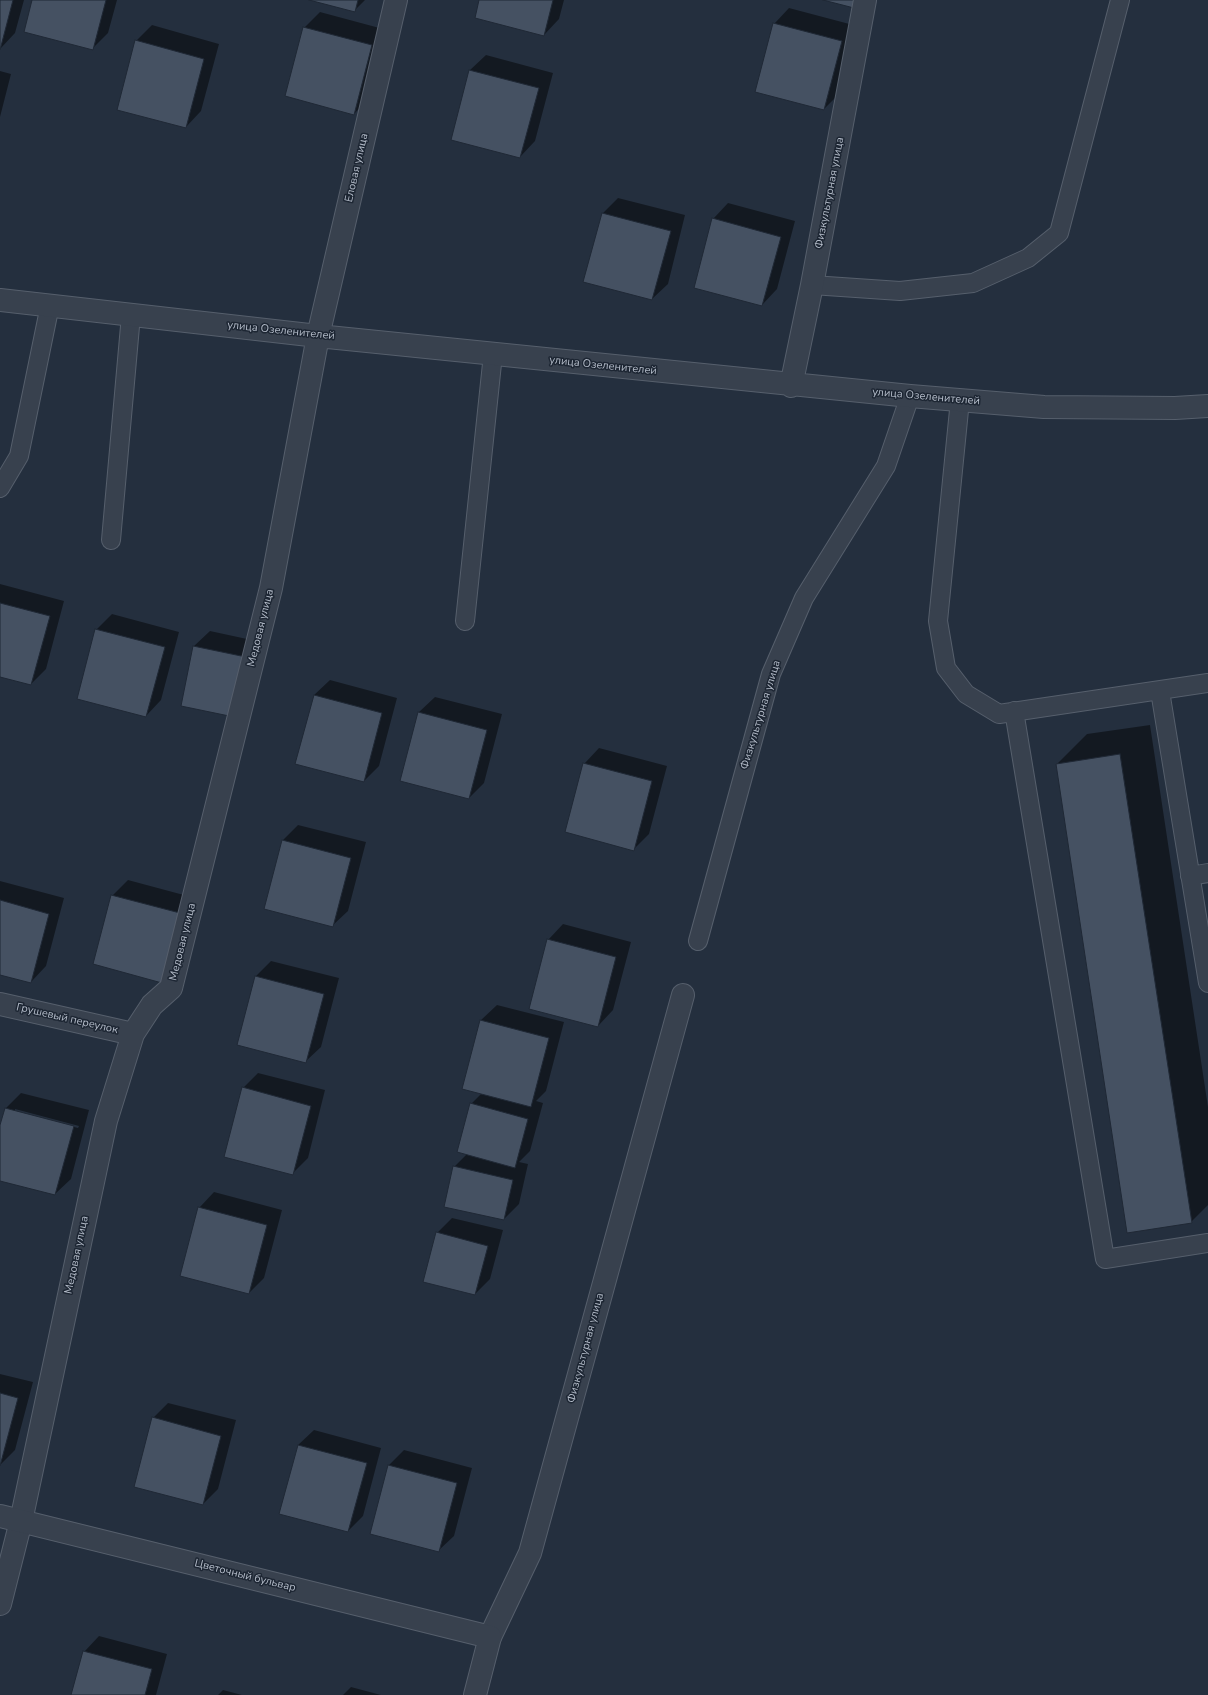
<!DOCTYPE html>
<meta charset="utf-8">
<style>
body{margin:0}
canvas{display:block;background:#242f3e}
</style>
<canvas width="1208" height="1695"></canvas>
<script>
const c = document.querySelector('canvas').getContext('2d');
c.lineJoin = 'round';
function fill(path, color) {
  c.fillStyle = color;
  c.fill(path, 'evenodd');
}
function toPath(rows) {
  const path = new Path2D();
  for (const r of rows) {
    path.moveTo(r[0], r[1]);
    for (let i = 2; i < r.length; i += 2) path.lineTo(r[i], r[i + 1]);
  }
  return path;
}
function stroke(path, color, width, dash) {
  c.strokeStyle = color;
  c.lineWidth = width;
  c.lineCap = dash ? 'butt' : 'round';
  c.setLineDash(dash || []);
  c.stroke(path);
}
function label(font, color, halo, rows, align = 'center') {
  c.font = font + ' "Nunito Sans",sans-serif';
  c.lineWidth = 3;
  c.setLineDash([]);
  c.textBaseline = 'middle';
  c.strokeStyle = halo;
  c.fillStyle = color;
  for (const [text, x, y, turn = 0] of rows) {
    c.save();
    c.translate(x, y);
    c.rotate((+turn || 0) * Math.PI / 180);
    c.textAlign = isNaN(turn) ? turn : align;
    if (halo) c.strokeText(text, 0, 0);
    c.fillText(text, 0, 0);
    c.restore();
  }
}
const shadow = toPath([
 [0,0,24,0,15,33,0,49],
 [33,0,117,0,108,33,92,49],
 [313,0,365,0,354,11],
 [481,0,564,0,559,19,544,35],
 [789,8,857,26,839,94,824,109,774,24],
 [320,12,387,30,369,98,354,114,304,28],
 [152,25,219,44,201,111,186,127,136,41],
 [486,55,553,73,535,141,520,157,470,70],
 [0,71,11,74,0,117],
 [618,198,685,215,668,284,652,299,585,281,603,213],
 [728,203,795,221,777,289,762,305,713,219],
 [0,584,64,601,46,669,31,684,0,676],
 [112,614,179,632,161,700,146,716,96,630],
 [210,631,261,642,182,705,194,646],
 [330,680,397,698,379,766,364,781,296,763,314,695],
 [435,697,502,714,484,783,469,798,401,781,419,712],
 [1150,725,1208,1107,1208,1205,1191,1222,1057,764,1087,734],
 [599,748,667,766,649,834,633,850,584,764],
 [298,825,366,842,348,911,332,926,283,840],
 [128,880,195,898,162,982,112,896],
 [0,881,64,898,46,966,31,982,0,974],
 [563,924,631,942,613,1010,598,1026,548,940],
 [271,961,339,978,321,1047,305,1062,256,976],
 [497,1005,564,1022,546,1091,536,1101,543,1103,530,1151,519,1162,528,1164,519,1204,504,1219,454,1167,467,1154,471,1104,482,1093,463,1088,481,1020],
 [258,1073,325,1090,308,1158,292,1174,243,1088],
 [21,1093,89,1110,71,1179,55,1194,0,1180,0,1129,6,1108],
 [15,1109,79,1126,78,1128,15,1111],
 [214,1192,282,1210,264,1278,249,1293,199,1208],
 [452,1218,503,1230,490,1279,475,1294,437,1233],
 [0,1374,33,1382,15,1450,0,1465],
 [168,1403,236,1420,218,1489,203,1504,153,1418],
 [314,1430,381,1448,363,1516,348,1531,298,1445],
 [404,1450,472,1468,454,1536,438,1551,389,1465],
 [99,1636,167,1654,156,1695,72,1695,84,1652],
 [351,1687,381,1695,343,1695],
 [223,1690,242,1695,218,1695]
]);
const building = toPath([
 [0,0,13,0,0,50,0,0],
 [32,0,106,0,93,50,24,32,32,0],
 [309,0,358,0,355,12,309,0],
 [479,0,553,0,544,36,475,18,479,0],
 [823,0,856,0,854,8,823,0],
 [773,23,842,41,824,110,755,92,773,23],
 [303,27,372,45,354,115,285,96,303,27],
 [135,40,204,59,186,128,117,110,135,40],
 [469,70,539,88,520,158,451,140,469,70],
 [602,213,671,231,652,300,583,282,602,213],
 [712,218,781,237,762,306,694,288,712,218],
 [0,603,50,616,31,685,0,677,0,603],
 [95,629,165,647,146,717,77,699,95,629],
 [193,646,246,657,234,717,181,706,193,646],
 [314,695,382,713,364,782,295,764,314,695],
 [418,712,487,730,469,799,400,781,418,712],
 [1120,754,1192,1223,1127,1233,1056,764,1120,754],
 [583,763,652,781,634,851,565,832,583,763],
 [282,840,351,858,333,927,264,909,282,840],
 [111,895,180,913,162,983,93,964,111,895],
 [0,900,49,914,31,983,0,975,0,900],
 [547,939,616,957,598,1027,529,1009,547,939],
 [255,976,324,994,306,1063,237,1045,255,976],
 [480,1020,549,1038,531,1107,462,1089,480,1020],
 [242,1087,311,1106,293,1175,224,1157,242,1087],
 [470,1103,528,1119,515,1168,457,1152,470,1103],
 [5,1108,74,1126,55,1195,0,1181,0,1125,5,1108],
 [453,1166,513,1180,504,1220,444,1207,453,1166],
 [198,1207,267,1225,249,1294,180,1276,198,1207],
 [436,1232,488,1246,475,1295,423,1282,436,1232],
 [0,1393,18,1398,0,1466,0,1393],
 [152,1417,221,1436,203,1505,134,1487,152,1417],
 [298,1445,367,1463,348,1532,279,1514,298,1445],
 [388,1465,457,1483,439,1552,370,1534,388,1465],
 [83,1651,152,1669,145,1695,71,1695,83,1651]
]);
const service = toPath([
 [812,285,900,291,973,283,1028,258,1059,233,1120,0],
 [960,400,938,621,946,668,966,694,999,714,1208,683],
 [0,488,19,456,50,305],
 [111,540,131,315],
 [465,621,493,354],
 [1160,691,1208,983],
 [1014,711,1105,1259,1208,1243],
 [1190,876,1208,873],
 [698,941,771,674,804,598,886,466,910,396]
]);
const minor = toPath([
 [0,300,318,336,910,396,1044,407,1175,408,1208,406],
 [791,386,812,285,865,0],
 [0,1004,133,1034],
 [0,1604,21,1521,106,1121,133,1034,152,1005,171,988,271,588,318,336,396,0],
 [490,1637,530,1553,683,995]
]);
const tertiary = toPath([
 [0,1516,490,1637,475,1695]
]);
const streetNames = [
 ["Еловая улица",357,168,-77],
 ["Физкультурная улица",830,193,-79],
 ["улица Озеленителей",281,331,6],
 ["улица Озеленителей",603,366,6],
 ["улица Озеленителей",926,397,5],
 ["Медовая улица",261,628,-76],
 ["Физкультурная улица",761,715,-73],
 ["Медовая улица",183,942,-76],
 ["Грушевый переулок",67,1019,13],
 ["Медовая улица",77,1255,-78],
 ["Физкультурная улица",586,1348,-75],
 ["Цветочный бульвар",245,1576,14]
];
fill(shadow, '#0007');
fill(building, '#455162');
stroke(building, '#1f2835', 1);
stroke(service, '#565f6c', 20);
stroke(minor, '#565f6c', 24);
stroke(tertiary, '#565f6c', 24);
stroke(service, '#38414e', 18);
stroke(minor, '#38414e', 22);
stroke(tertiary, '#38414e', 22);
label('11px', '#b4bcc9', '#1d2633', streetNames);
</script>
